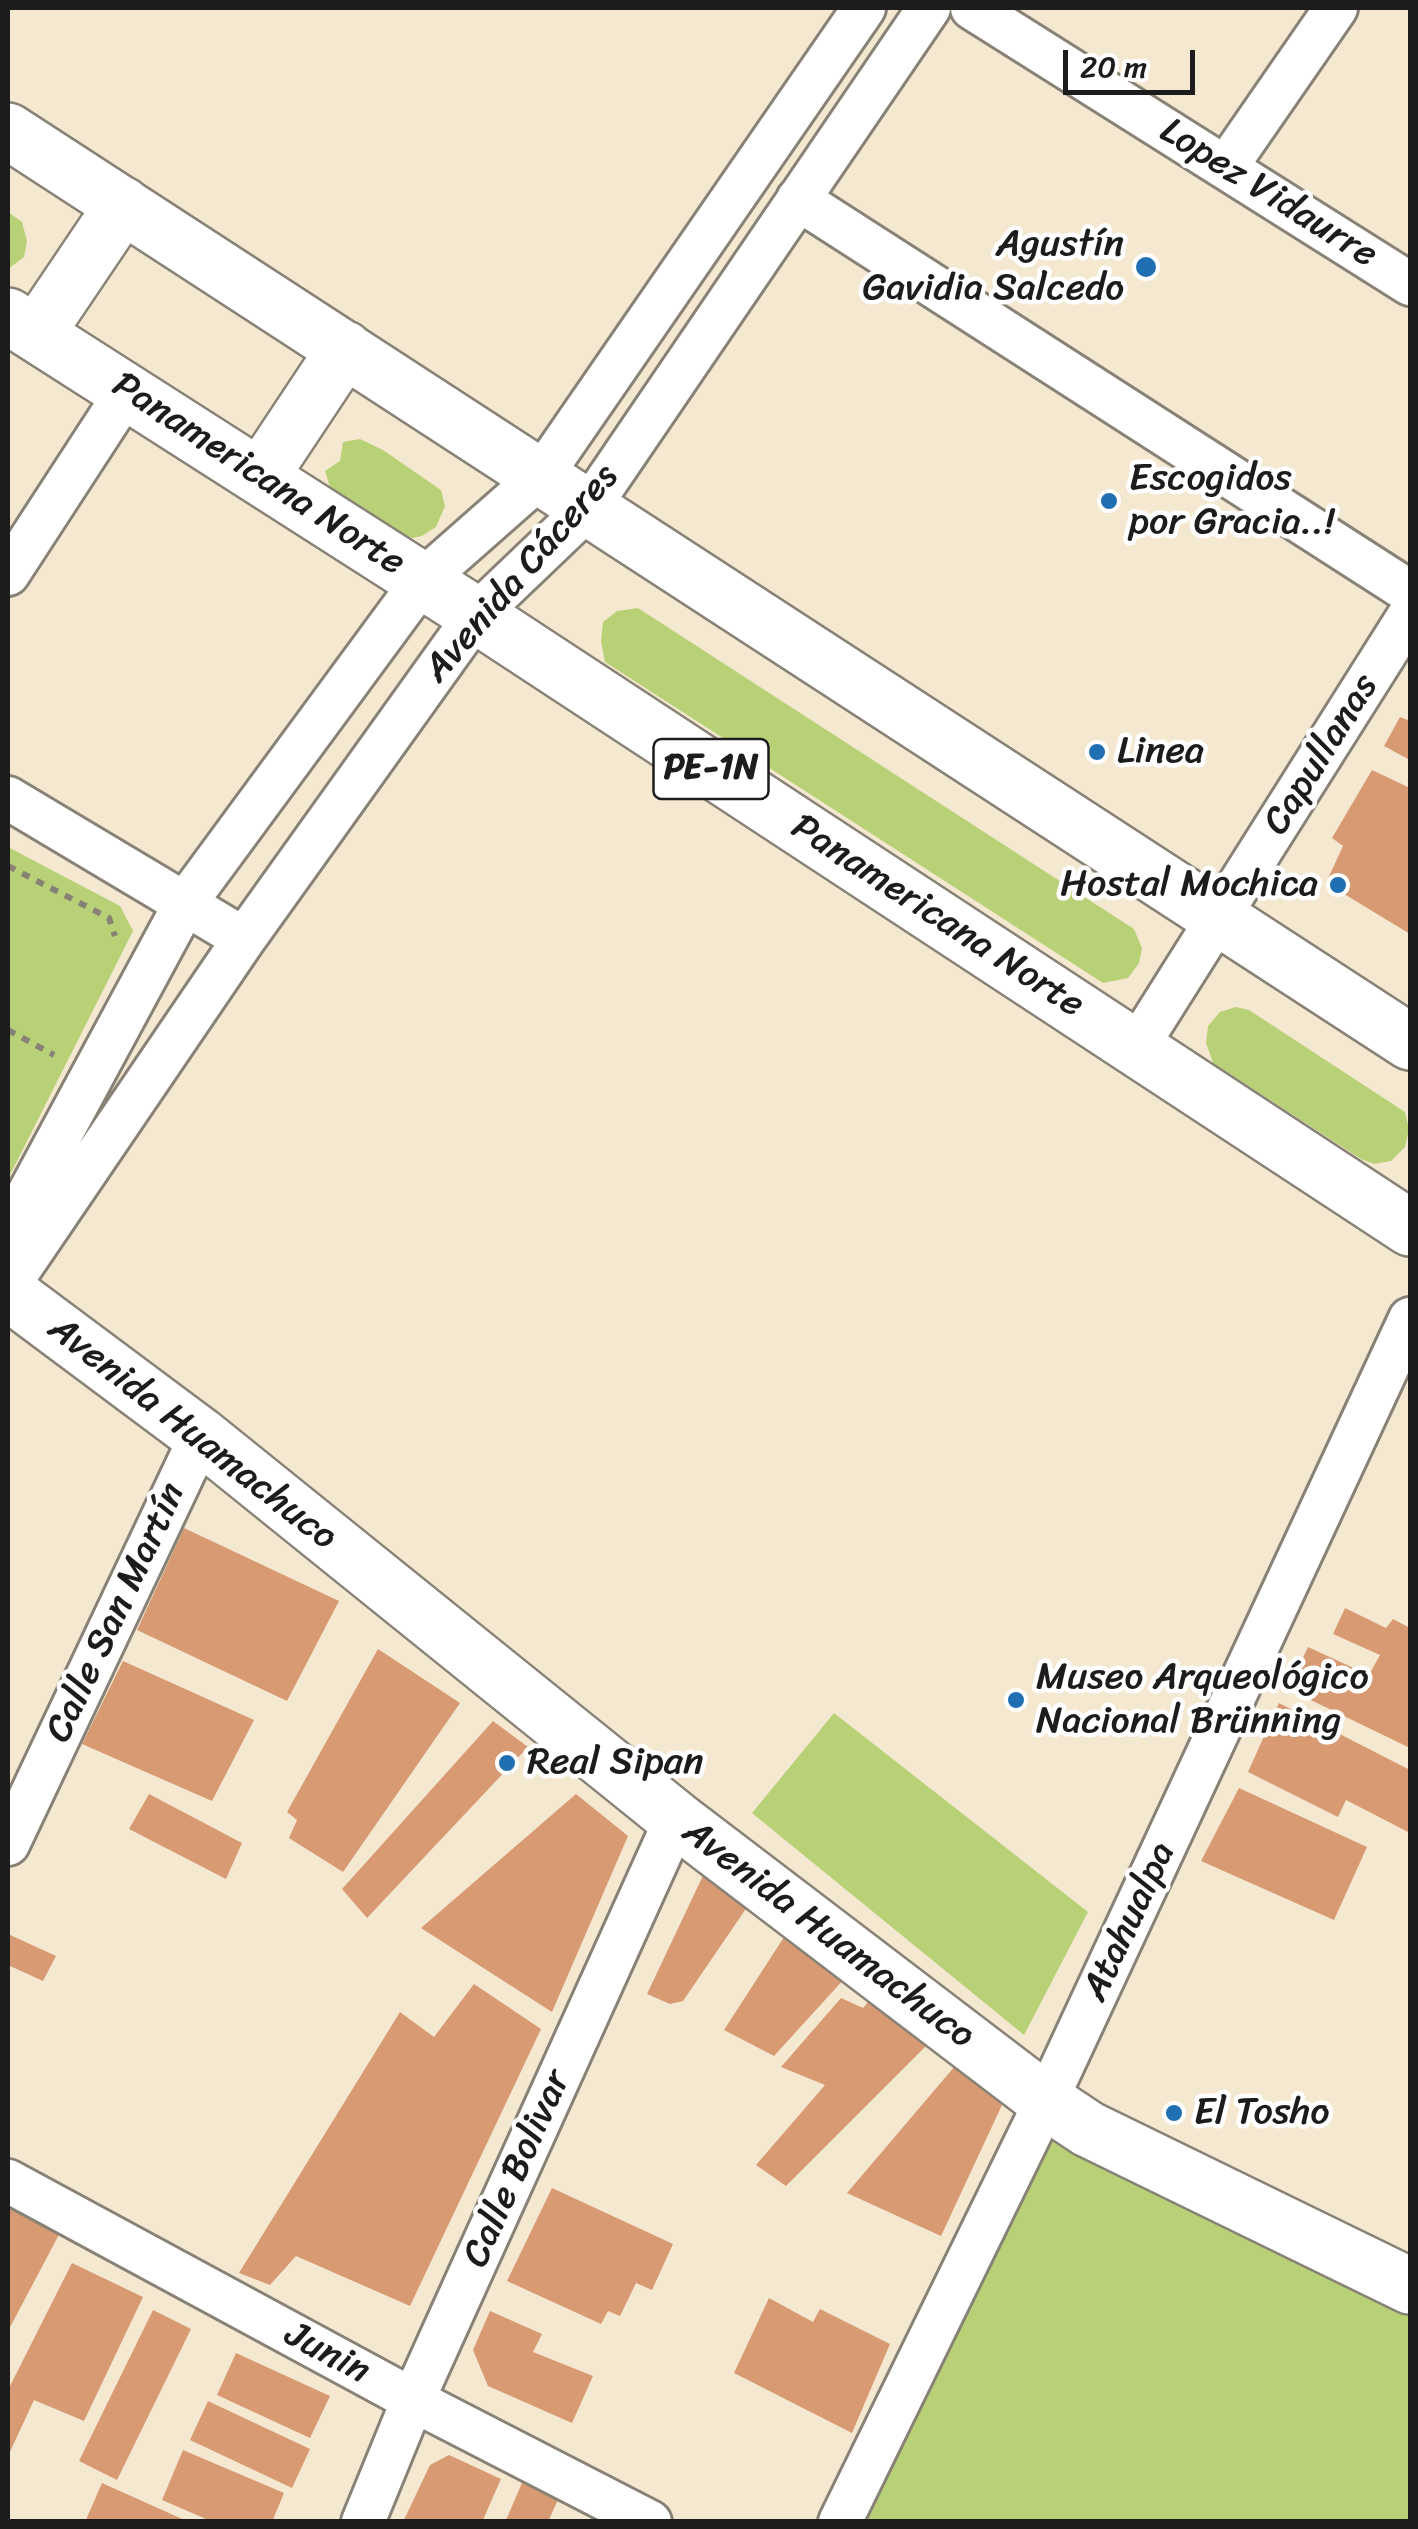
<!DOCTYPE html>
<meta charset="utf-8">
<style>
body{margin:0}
#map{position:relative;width:1418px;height:2529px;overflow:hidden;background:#f4e8d1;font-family:Sriracha,sans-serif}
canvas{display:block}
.frame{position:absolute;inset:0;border:10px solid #1c1c1c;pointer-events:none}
.scale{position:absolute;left:1063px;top:50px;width:132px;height:45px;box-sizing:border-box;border:5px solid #1c1c1c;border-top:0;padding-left:12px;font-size:30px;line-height:35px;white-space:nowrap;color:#1c1c1c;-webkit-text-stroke:8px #fff;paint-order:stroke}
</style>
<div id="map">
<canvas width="1418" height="2529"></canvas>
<div class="frame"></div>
<div class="scale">20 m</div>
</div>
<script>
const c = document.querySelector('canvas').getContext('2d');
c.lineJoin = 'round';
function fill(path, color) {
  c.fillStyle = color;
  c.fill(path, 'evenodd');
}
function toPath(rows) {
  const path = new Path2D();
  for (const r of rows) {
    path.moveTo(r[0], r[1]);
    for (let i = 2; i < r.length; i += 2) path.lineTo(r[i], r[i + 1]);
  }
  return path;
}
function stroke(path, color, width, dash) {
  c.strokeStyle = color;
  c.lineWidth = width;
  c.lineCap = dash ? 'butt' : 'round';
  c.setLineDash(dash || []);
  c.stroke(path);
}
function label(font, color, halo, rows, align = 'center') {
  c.font = font + ' Sriracha,sans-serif';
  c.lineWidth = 9;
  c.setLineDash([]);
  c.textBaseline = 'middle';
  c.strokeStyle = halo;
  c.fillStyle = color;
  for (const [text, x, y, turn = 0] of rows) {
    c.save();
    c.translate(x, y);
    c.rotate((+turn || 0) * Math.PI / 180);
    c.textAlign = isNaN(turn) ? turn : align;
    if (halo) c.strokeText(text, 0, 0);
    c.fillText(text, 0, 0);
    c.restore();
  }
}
const green = toPath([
 [8,212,22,222,27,241,24,257,8,269],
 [360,439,383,450,441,490,445,506,436,527,422,536,412,538,397,533,330,487,325,471,340,461,343,442],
 [638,608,1134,929,1142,948,1139,963,1128,978,1103,983,605,662,601,641,603,622,617,611],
 [8,847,120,906,133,931,8,1179],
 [1236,1007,1249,1010,1405,1112,1409,1129,1405,1147,1391,1161,1374,1164,1361,1159,1213,1063,1206,1043,1208,1026,1220,1012],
 [834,1713,1088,1912,1024,2035,752,1813],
 [1046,2101,1410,2286,1410,2521,840,2522]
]);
const building = toPath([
 [1400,717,1410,721,1410,760,1384,746],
 [1372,770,1410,788,1410,934,1326,883,1343,846,1332,838],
 [184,1528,339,1601,287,1701,137,1630],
 [1345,1608,1386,1628,1393,1619,1410,1628,1410,1748,1288,1689,1308,1647,1369,1675,1380,1655,1333,1634],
 [378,1649,460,1703,343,1872,289,1838,297,1820,287,1812],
 [123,1661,254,1720,212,1801,82,1744],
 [1279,1703,1410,1770,1410,1833,1346,1800,1338,1817,1248,1772],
 [493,1721,528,1747,367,1918,342,1889],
 [1239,1788,1367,1847,1334,1920,1201,1861],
 [149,1794,242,1843,226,1879,129,1829],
 [576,1794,628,1836,552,2012,421,1928],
 [708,1865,756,1894,683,2001,670,2004,647,1994],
 [8,1934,56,1956,43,1981,8,1965],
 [786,1934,845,1978,774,2056,724,2030],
 [474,1984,541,2029,410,2306,296,2256,270,2285,239,2273,400,2012,434,2037],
 [875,1994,945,2027,786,2186,756,2165,825,2085,781,2067,841,1998,863,2008],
 [955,2066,1002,2105,941,2236,847,2193],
 [552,2188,673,2244,652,2290,636,2283,620,2316,608,2311,601,2324,507,2281],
 [8,2202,62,2229,8,2331],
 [72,2263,143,2297,84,2421,34,2400,8,2456,8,2390],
 [769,2298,813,2322,820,2309,890,2344,852,2433,734,2373],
 [153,2310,191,2329,117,2480,79,2461],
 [490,2311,542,2334,533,2352,593,2376,572,2423,488,2386,473,2350],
 [236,2353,330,2396,310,2438,217,2395],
 [208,2401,310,2449,292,2488,190,2440],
 [183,2450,284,2493,272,2522,213,2522,162,2500],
 [449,2455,501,2479,482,2522,403,2522,430,2465],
 [528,2469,564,2486,548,2522,506,2520],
 [102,2483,189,2522,85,2522]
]);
const path = toPath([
 [8,866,109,918,115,936],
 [8,1030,54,1055]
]);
const minor = toPath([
 [972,8,1410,284],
 [1226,167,1336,8],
 [798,199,1410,592],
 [8,574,127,391],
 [8,798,244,939],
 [1136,1048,1410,614],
 [8,1232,186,902,423,580,541,476,864,8],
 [8,1286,244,939,476,615,589,507,929,8],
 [8,1844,201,1436],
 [8,2181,413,2400,650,2522],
 [363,2522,413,2400,676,1819],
 [840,2522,1046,2101,1410,1319]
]);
const major = toPath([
 [8,1292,201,1436,676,1819,1046,2101,1088,2129,1410,2286]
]);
const highway = toPath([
 [8,131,1410,1042],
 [8,316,476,615,1410,1228],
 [36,334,123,205],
 [260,477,345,349]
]);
const markers = [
 [1146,267,12,"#1f6fb2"],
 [1109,501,10,"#1f6fb2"],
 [1097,752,10,"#1f6fb2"],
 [1338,885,10,"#1f6fb2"],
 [1016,1700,10,"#1f6fb2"],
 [507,1763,10,"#1f6fb2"],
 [1174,2113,10,"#1f6fb2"]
];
const shields = [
 [711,769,115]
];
const shieldNames = [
 ["PE-1N",711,769]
];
const streetNames = [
 ["Lopez Vidaurre",1268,194,32],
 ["Panamericana Norte",258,475,33],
 ["Avenida Cáceres",522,574,-49],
 ["Capullanas",1322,755,-58],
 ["Panamericana Norte",937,917,33],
 ["Avenida Huamachuco",192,1434,38],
 ["Calle San Martín",117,1613,-65],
 ["Atahualpa",1130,1922,-65],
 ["Avenida Huamachuco",828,1935,37],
 ["Calle Bolivar",518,2169,-66],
 ["Junin",327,2354,28]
];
const poiNames = [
 ["Agustín",1124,245,"right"],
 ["Gavidia Salcedo",1124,289,"right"],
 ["Escogidos",1129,479],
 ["por Gracia..!",1129,523],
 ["Linea",1117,752],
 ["Hostal Mochica",1318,885,"right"],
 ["Museo Arqueológico",1036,1678],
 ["Nacional Brünning",1036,1722],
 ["Real Sipan",527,1763],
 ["El Tosho",1194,2113]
];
fill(green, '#b9d176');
fill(building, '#d89a73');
stroke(minor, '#888276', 48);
stroke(major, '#888276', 60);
stroke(highway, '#888276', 60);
stroke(path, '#888276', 6, [8, 8]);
stroke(minor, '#fff', 42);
stroke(major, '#fff', 55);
stroke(highway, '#fff', 55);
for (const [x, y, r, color] of markers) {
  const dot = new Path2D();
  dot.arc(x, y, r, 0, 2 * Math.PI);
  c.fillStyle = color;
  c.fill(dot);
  stroke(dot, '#fff', 4);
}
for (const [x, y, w] of shields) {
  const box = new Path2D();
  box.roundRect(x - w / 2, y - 30, w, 60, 8);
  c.fillStyle = '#fff';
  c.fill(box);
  stroke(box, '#1c1c1c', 2.5);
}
label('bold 35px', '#1c1c1c', null, shieldNames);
label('38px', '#1c1c1c', '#fff', streetNames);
label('38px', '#1c1c1c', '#fff', poiNames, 'left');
</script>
